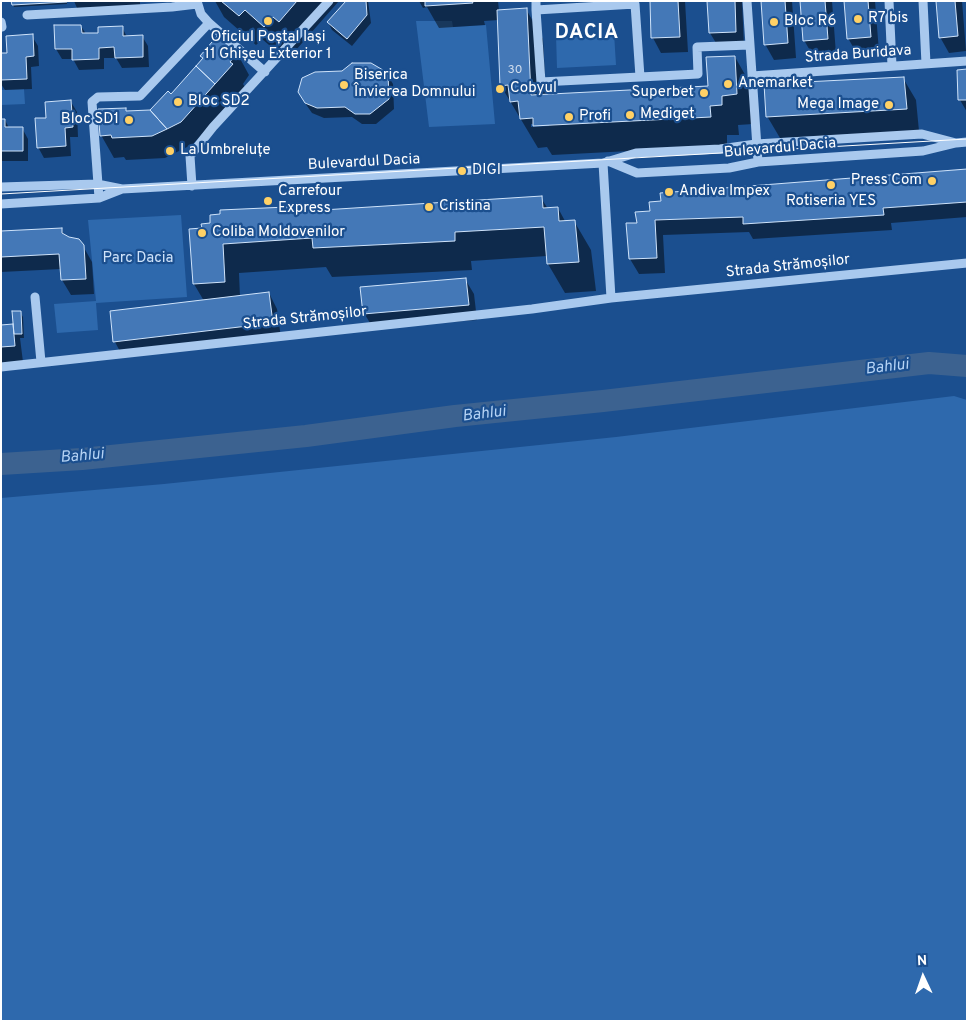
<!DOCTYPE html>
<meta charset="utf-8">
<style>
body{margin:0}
#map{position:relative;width:968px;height:1022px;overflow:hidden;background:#1b4f8f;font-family:Overpass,sans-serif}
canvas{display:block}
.frame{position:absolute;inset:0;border:2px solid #fff;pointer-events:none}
.north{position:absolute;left:898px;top:952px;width:50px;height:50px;-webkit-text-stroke:4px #1b4f8f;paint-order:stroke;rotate:357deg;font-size:14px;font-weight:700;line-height:20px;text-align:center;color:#fff}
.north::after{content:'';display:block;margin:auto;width:18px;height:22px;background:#fff;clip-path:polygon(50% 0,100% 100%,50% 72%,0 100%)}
</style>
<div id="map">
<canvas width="968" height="1022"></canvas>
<div class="frame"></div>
<div class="north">N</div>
</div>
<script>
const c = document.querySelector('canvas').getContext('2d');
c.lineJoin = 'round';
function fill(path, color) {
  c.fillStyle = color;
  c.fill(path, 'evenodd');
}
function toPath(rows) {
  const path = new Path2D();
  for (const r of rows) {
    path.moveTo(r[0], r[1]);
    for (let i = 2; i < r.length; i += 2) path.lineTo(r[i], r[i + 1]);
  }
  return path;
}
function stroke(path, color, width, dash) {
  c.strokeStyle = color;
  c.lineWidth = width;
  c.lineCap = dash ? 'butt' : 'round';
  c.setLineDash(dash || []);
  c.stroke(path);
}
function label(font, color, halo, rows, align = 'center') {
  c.font = font + ' Overpass,sans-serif';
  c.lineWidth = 4.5;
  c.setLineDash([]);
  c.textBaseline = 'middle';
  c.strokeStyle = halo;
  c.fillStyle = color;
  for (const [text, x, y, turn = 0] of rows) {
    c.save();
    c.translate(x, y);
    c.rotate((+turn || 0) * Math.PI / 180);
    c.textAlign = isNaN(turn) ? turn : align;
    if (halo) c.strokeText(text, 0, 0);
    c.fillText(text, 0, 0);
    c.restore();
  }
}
const green = toPath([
 [416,21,452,21,453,27,486,25,495,124,429,127],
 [614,33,616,65,557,68,556,35],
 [24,89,25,104,1,105,1,90],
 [181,215,187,297,96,303,98,330,57,333,54,304,96,301,88,220],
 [954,396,967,400,967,1021,1,1021,1,498,164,484,616,437]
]);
const shadow = toPath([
 [12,1,67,1,67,4,14,7],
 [74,1,140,1,140,5,77,8],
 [215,1,339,1,296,50,290,46,282,56,262,39,256,45,224,17],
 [348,1,368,1,371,23,352,46,332,30,328,22],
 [419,1,498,1,499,11,526,9,543,39,546,96,709,88,735,57,752,87,753,124,738,125,739,135,727,135,727,146,552,155,547,147,538,148,501,86,499,20,484,21,485,25,439,28,427,7,423,8],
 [531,124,549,124,549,126,531,127],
 [651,1,685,1,688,52,661,53,653,38],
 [709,1,742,1,744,47,719,48,710,33],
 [762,1,792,1,796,58,774,60,765,44],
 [801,1,832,1,836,54,813,56,804,40],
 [846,1,875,1,879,52,857,54,848,38],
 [937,1,962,1,966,51,949,53,940,37],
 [81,26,86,34,99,34,122,27,127,37,142,36,148,46,149,67,122,68,116,58,104,58,104,69,79,70,73,59,62,59,56,49],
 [32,36,38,46,39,66,31,67,32,89,5,90,1,84,1,55,9,54],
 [237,53,249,75,243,84,245,87,193,144,165,158,126,160,124,157,114,158,101,135,125,109,127,112,150,112,171,96,204,60,202,56],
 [967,70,967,112,960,100],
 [387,74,393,84,394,109,376,124,362,124,352,117,324,118,312,113,305,103],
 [903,78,916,100,919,131,780,138,767,116],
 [71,102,77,112,78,137,70,137,71,156,44,158,38,147,47,119],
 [1,120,5,120,9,128,22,128,28,139,28,161,2,161],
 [967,170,967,217,891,223,892,230,753,239,749,232,663,235,665,273,639,274,630,259,638,224,637,213],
 [541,198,548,209,558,208,565,221,574,221,591,250,596,291,565,293,548,264,547,256,471,261,472,270,332,277,326,267,239,273,240,297,269,293,277,309,281,338,123,357,115,342,204,301,194,284,203,229,308,207,311,212],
 [61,230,65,236,83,246,92,262,94,294,71,295,62,280,61,269,1,272,1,233],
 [465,279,474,294,477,320,373,328,364,313],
 [20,312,23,317,24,338,20,338,23,362,1,363,1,326,12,325,15,330]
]);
const river = toPath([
 [1,464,82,459,306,436,455,416,603,401,929,363,967,366]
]);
const building = toPath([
 [11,1,67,1,67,2,12,5,11,1],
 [221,1,297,1,279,22,273,17,264,27,245,10,239,16,221,1],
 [346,1,366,1,367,15,347,39,327,22,346,1],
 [425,1,472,1,473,3,425,6,425,1],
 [650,1,678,1,680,37,651,38,650,1],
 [707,1,735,1,736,32,709,33,707,1],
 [761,1,785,1,788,43,764,45,761,1],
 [800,1,825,1,828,39,803,41,800,1],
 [844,1,868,1,871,37,847,39,844,1],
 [936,1,955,1,958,36,939,38,936,1],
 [527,8,531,95,708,86,706,57,735,56,737,94,722,96,722,105,710,106,711,117,533,126,533,118,520,119,518,101,510,102,508,85,500,86,497,10,527,8],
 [54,25,81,25,82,33,98,33,98,27,123,26,123,36,143,35,143,57,115,58,114,47,99,48,99,59,72,60,72,49,55,49,54,25],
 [33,34,34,56,26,57,27,79,1,80,1,53,7,53,6,36,33,34],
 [218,35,238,52,230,62,233,64,215,84,196,66,203,58,200,56,218,35],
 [352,63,371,63,388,73,389,99,370,114,355,114,345,107,317,108,305,103,298,92,302,78,315,72,342,71,352,63],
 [196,66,215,84,181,122,167,129,150,110,168,91,171,94,196,66],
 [967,69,967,100,958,100,957,70,967,69],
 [904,77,907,109,766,117,764,84,904,77],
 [71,100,73,127,65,128,66,146,37,148,35,118,46,118,45,102,71,100],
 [126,108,126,111,150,110,167,129,152,136,112,138,111,135,100,136,98,109,126,108],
 [1,119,5,119,5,127,23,127,23,151,1,151,1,119],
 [967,169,967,202,883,208,884,215,743,224,743,217,655,220,657,258,629,259,626,223,637,223,635,212,650,211,649,202,661,201,660,193,967,169],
 [542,196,543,208,558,207,559,221,575,220,579,262,547,264,544,227,455,232,455,241,313,248,312,238,223,244,225,282,193,284,189,229,202,228,201,224,210,223,210,215,220,214,220,210,309,206,307,211,542,196],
 [62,228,62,233,69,237,79,239,84,245,86,279,61,280,59,254,1,257,1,231,62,228],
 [466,278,469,305,363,314,360,287,466,278],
 [269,292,273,323,113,342,110,311,269,292],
 [12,311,21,311,22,334,14,334,12,311],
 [13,324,15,346,1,347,1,325,13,324]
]);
const minor = toPath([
 [197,1,201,14,209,23,265,72],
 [536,1,536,10,635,4,640,77,698,74,697,47,749,45],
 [747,1,758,162],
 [889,1,892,66],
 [923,1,926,64],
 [536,10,541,82,640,77],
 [27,15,172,7,197,4],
 [1,22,2,27],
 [752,76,967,61],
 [608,161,637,173,729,168,758,162,923,151,956,143,967,142],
 [603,163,611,298],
 [192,186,190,156,213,127,329,1],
 [1,187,97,184,122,189,603,163,636,153,720,149,756,144,922,134,956,143],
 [99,198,92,102,98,97,140,96,209,23],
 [1,204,99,198,122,189],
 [35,297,41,362],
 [1,367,532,309,611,298,967,263]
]);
const tram = toPath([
 [1,194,967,139]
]);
const markers = [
 [858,19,5,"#ffd166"],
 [268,21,5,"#ffd166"],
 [774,22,5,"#ffd166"],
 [728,84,5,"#ffd166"],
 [344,85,5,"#ffd166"],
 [500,89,5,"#ffd166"],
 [704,93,5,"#ffd166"],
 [178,102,5,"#ffd166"],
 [889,105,5,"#ffd166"],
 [630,115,5,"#ffd166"],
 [569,117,5,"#ffd166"],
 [129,120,5,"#ffd166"],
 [170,151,5,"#ffd166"],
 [462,171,5,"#ffd166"],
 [932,181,5,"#ffd166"],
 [831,185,5,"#ffd166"],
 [669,192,5,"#ffd166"],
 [268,201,5,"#ffd166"],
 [429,207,5,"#ffd166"],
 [202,233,5,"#ffd166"]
];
const numberNames = [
 ["30",515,71]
];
const poiNames = [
 ["R7 bis",868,19],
 ["Bloc R6",784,22],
 ["Oficiul Poștal Iași",268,38,"center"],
 ["11 Ghișeu Exterior 1",268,55,"center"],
 ["Biserica",354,76],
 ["Învierea Domnului",354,93],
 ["Anemarket",738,84],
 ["Cobyul",510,89],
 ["Superbet",694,93,"right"],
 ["Bloc SD2",188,102],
 ["Mega Image",879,105,"right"],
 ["Mediget",640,115],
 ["Profi",579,117],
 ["Bloc SD1",119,120,"right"],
 ["La Umbreluțe",180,151],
 ["DIGI",472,171],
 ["Press Com",922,181,"right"],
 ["Carrefour",278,192],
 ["Express",278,209],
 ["Andiva Impex",679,192],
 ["Rotiseria YES",831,202,"center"],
 ["Cristina",439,207],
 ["Coliba Moldovenilor",212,233]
];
const streetNames = [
 ["Strada Buridava",858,55,-4],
 ["Bulevardul Dacia",780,149,-5],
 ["Bulevardul Dacia",364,163,-3],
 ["Strada Strămoșilor",788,267,-6],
 ["Strada Strămoșilor",305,319,-6]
];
const parkNames = [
 ["Parc Dacia",138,259]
];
const waterNames = [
 ["Bahlui",887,368,-7],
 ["Bahlui",484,415,-7],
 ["Bahlui",82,457,-5]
];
const districtNames = [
 ["DACIA",587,34]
];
fill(green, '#2e69ad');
fill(shadow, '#0007');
stroke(river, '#3c6290', 22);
fill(building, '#4478b7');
stroke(building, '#cfe3fa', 1);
stroke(minor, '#a9c9ee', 9);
stroke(tram, '#fff', 1);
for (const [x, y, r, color] of markers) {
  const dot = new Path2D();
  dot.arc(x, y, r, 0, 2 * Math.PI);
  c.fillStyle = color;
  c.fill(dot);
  stroke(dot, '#1b4f8f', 2);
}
label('12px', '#d0dded', null, numberNames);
label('15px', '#fff', '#1b4f8f', poiNames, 'left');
label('15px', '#fff', '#1b4f8f', streetNames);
label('15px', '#cfe3fa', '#1b4f8f', parkNames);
label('italic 16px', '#b5d3f5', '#1b4f8f', waterNames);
c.letterSpacing = '1px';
label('bold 20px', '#fff', '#1b4f8f', districtNames);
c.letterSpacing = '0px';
</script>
